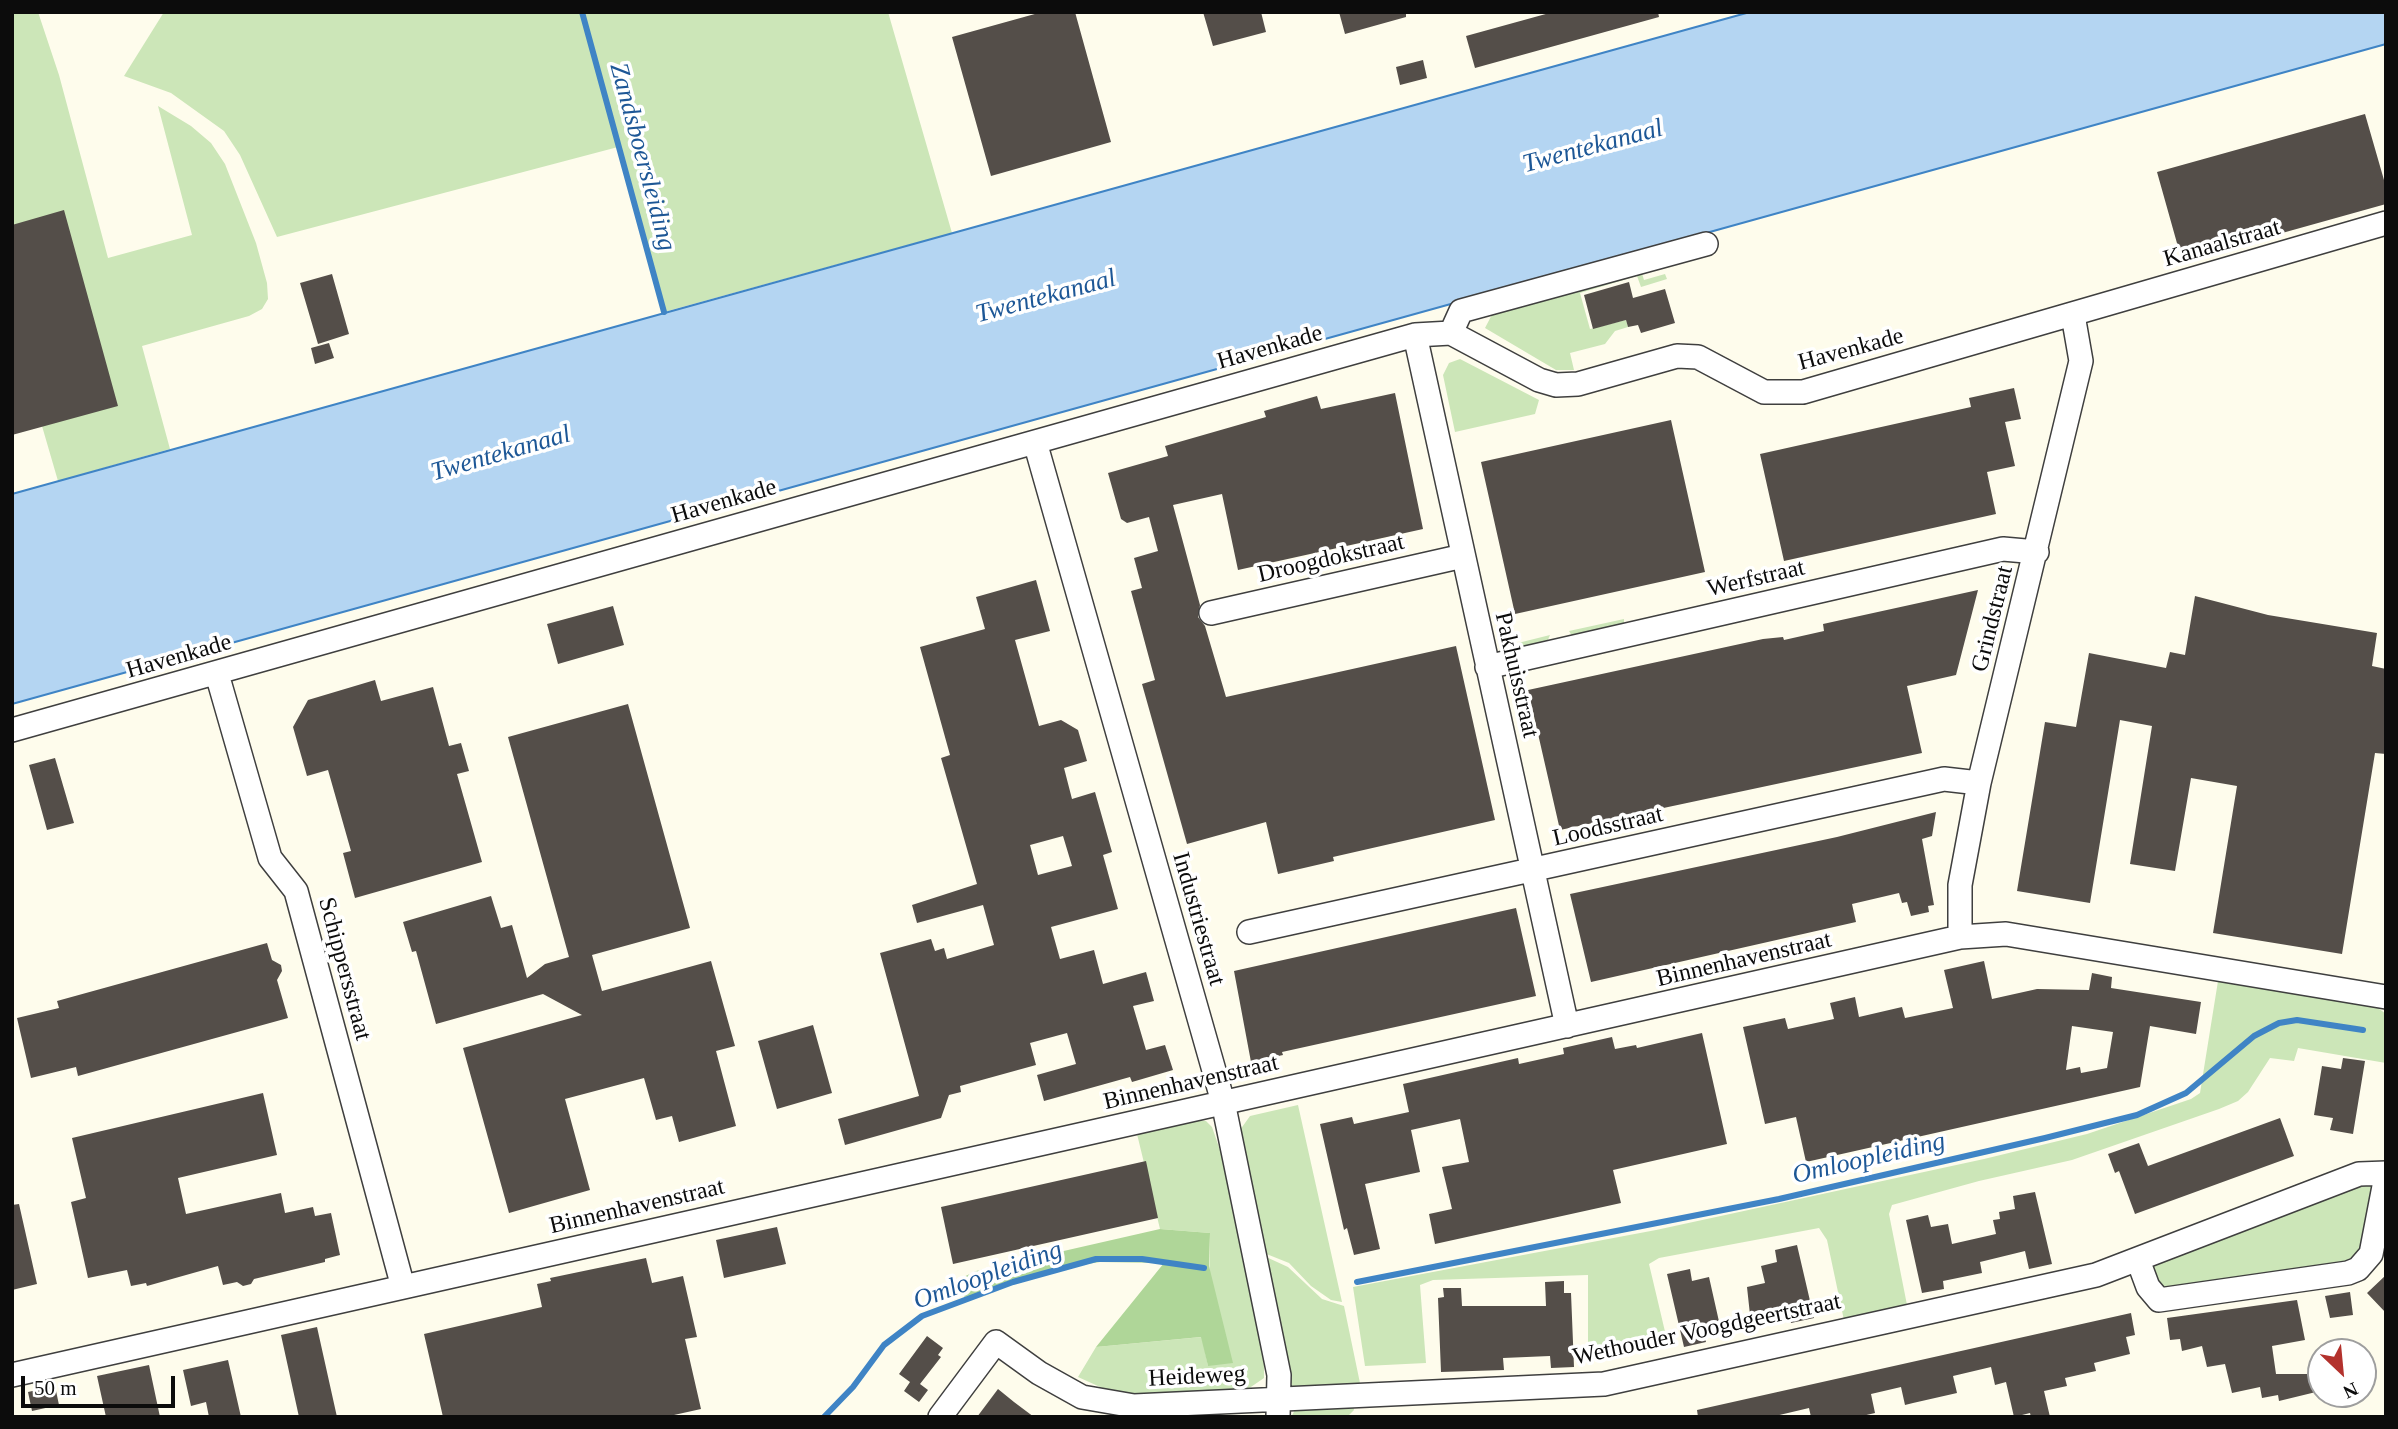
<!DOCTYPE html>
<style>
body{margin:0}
#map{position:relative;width:2398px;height:1429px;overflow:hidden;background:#fefcec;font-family:Georgia,serif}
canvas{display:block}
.frame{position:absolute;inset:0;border:14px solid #0c0c0c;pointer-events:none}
.north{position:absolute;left:2307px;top:1338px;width:70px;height:70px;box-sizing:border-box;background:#fff;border:2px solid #9e9e9e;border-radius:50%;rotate:154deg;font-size:19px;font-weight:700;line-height:28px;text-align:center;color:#0c0c0c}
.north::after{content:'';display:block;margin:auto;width:24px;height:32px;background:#b3322d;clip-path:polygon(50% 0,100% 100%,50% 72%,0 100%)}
.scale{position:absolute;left:21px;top:1376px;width:154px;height:32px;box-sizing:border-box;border:4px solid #0c0c0c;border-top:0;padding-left:9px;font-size:21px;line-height:24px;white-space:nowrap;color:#0c0c0c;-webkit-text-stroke:5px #fff;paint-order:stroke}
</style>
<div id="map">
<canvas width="2398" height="1429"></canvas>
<div class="frame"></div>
<div class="north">N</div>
<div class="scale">50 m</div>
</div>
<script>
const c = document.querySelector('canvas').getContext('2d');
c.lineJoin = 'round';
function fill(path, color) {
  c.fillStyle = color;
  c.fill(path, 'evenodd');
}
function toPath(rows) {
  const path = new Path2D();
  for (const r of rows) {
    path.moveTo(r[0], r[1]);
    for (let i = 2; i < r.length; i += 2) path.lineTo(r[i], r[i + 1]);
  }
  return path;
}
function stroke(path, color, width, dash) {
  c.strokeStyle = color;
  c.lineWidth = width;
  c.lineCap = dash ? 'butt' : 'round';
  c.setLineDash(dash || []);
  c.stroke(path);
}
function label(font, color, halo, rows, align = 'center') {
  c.font = font + ' Georgia,serif';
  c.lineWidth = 7;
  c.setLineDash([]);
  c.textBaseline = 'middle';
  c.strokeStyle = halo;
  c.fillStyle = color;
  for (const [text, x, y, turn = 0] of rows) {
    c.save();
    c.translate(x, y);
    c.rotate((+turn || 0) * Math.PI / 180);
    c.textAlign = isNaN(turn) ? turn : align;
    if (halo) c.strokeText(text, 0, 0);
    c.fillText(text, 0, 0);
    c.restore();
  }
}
const green = toPath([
 [12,12,38,12,59,75,108,258,192,235,158,106,191,126,211,143,225,164,256,243,267,283,268,299,262,309,249,316,142,346,170,449,58,481,12,323],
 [164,12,888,12,952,233,664,312,618,147,277,237,240,155,224,131,171,93,124,76],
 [1639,264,1644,280,1665,274,1667,279,1641,287,1637,276,1580,293,1590,329,1626,320,1628,327,1615,331,1605,344,1570,353,1574,370,1556,370,1485,328,1498,303],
 [1460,359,1539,400,1535,414,1455,432,1443,375,1449,363],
 [1624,619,1624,625,1572,636,1569,631],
 [1550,635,1547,642,1513,650,1502,647],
 [2218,981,2378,1008,2386,1014,2386,1063,2298,1048,2294,1061,2270,1058,2248,1092,2238,1101,2219,1109,2072,1160,1979,1181,1892,1205,1889,1214,1908,1310,1845,1325,1827,1240,1819,1228,1659,1258,1649,1264,1667,1340,1588,1356,1588,1275,1433,1280,1420,1285,1426,1363,1365,1366,1353,1287,1656,1230,1984,1159,2087,1134,2191,1099,2200,1093],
 [1298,1105,1342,1302,1331,1300,1311,1286,1289,1263,1264,1253,1240,1130,1250,1116],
 [1196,1120,1206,1121,1212,1127,1221,1153,1248,1274,1264,1365,1264,1378,1245,1391,1136,1396,1109,1391,1078,1377,1096,1347,1202,1337,1208,1366,1210,1233,1160,1229,1137,1134],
 [2350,1183,2376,1183,2366,1250,2346,1265,2169,1291,2161,1287,2151,1263],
 [1264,1256,1288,1267,1322,1299,1344,1306,1361,1388,1292,1387],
 [1353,1405,1354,1410,1347,1417,1291,1417,1295,1410]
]);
const forest = toPath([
 [1160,1229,1210,1233,1209,1266,1233,1363,1208,1366,1201,1337,1096,1347,1164,1263,1100,1262,1056,1269,965,1297,949,1284,976,1271]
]);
const water = toPath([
 [1750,12,2386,12,2386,44,12,704,12,494,1750,12]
]);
const stream = toPath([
 [582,12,664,312],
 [1357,1282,1779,1199,2045,1138,2137,1115,2186,1093,2254,1036,2279,1023,2297,1020,2363,1030],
 [824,1417,853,1387,884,1345,922,1316,1013,1282,1096,1259,1142,1259,1204,1268]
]);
const building = toPath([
 [1042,12,1075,12,1111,142,991,176,952,37],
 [1203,12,1261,12,1266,32,1213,46],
 [1339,12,1406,12,1406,17,1345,34],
 [1553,12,1658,12,1659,17,1475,68,1466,36],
 [1423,60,1427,78,1400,85,1396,67],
 [2365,114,2386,187,2386,204,2182,261,2157,172],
 [64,210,118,406,12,435,12,225],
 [332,274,349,334,318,344,300,283],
 [1629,282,1633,298,1665,289,1675,323,1641,333,1638,325,1628,327,1626,320,1593,329,1584,295],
 [329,343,334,358,315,364,311,348],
 [2014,388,2021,419,2005,422,2015,466,1987,472,1996,514,1784,561,1760,454,1971,407,1969,398],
 [1395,393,1423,529,1238,570,1222,494,1173,505,1200,605,1198,617,1205,626,1226,697,1456,646,1495,820,1333,857,1334,861,1278,874,1266,822,1187,844,1142,684,1155,680,1131,591,1142,588,1134,558,1158,551,1149,517,1127,523,1121,519,1108,473,1168,456,1165,446,1266,417,1264,411,1317,396,1321,409],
 [1671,420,1705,572,1515,614,1481,462],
 [1036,580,1050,631,1015,640,1039,726,1061,720,1078,730,1087,761,1064,768,1072,799,1095,792,1112,852,1103,855,1118,909,1051,927,1060,959,1094,950,1103,984,1146,972,1154,1001,1133,1006,1146,1050,1165,1045,1173,1070,1132,1082,1130,1077,1044,1101,1037,1075,1076,1064,1067,1033,1030,1043,1036,1065,960,1086,961,1092,949,1095,941,1118,845,1145,838,1119,919,1096,880,953,931,939,935,951,944,948,947,959,994,945,983,905,917,923,912,905,977,884,941,758,950,755,920,647,985,629,976,597],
 [1063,836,1072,866,1038,875,1030,845],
 [1978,590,1956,675,1907,686,1922,753,1560,830,1528,690,1763,639,1783,637,1784,640,1824,631,1823,624],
 [2195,596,2268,615,2377,633,2372,666,2386,669,2386,754,2375,753,2342,954,2213,933,2237,786,2191,778,2175,871,2130,864,2152,726,2120,720,2090,903,2017,891,2045,722,2076,727,2089,653,2166,668,2170,652,2185,655],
 [613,606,624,645,558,664,547,624],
 [375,680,381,701,433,687,449,746,461,743,469,771,457,774,482,862,355,898,343,853,351,851,328,770,307,776,293,727,308,700],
 [628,704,690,928,592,955,602,991,711,961,735,1046,716,1051,736,1126,679,1142,672,1116,656,1120,644,1078,565,1099,590,1190,509,1213,463,1048,582,1015,543,994,436,1024,416,951,412,952,403,922,491,896,501,928,512,925,527,978,545,964,569,957,508,737],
 [55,758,74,823,47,830,29,765],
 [1936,812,1932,836,1922,839,1934,905,1928,906,1929,912,1911,916,1907,902,1902,903,1899,893,1852,904,1856,922,1591,982,1570,894,1837,837],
 [1516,908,1536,996,1282,1052,1283,1055,1251,1062,1234,971],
 [267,943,272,960,281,965,282,971,277,980,288,1018,78,1076,76,1067,31,1078,17,1018,59,1008,57,1001],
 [1984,961,1992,999,2037,989,2089,990,2092,973,2112,977,2111,988,2201,1002,2196,1034,2150,1026,2140,1087,1806,1162,1796,1117,1765,1124,1743,1027,1785,1018,1788,1029,1834,1019,1830,1003,1855,997,1859,1017,1902,1007,1905,1018,1953,1008,1944,970],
 [2072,1026,2113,1032,2107,1068,2081,1073,2080,1067,2066,1070],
 [813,1025,832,1093,777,1109,758,1041],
 [1702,1033,1727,1144,1613,1170,1621,1203,1435,1244,1429,1214,1452,1209,1442,1167,1469,1162,1460,1119,1411,1130,1420,1172,1365,1184,1380,1249,1354,1255,1347,1228,1344,1230,1320,1124,1352,1117,1354,1124,1409,1112,1403,1084,1518,1058,1519,1064,1564,1054,1563,1048,1612,1037,1615,1049,1636,1045,1637,1048],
 [2343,1058,2365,1061,2353,1134,2330,1130,2333,1118,2314,1115,2322,1066,2341,1069],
 [263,1093,277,1155,178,1178,186,1214,281,1193,285,1213,313,1207,315,1216,331,1213,340,1255,325,1259,325,1262,254,1279,251,1284,243,1286,237,1282,223,1285,218,1266,147,1286,146,1283,131,1286,127,1270,88,1278,71,1202,86,1198,72,1138],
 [2280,1118,2294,1156,2135,1214,2119,1171,2115,1173,2108,1154,2139,1143,2148,1166],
 [1146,1161,1158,1218,953,1264,941,1207],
 [2035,1192,2052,1264,2029,1269,2025,1251,1980,1262,1982,1273,1943,1281,1944,1289,1922,1293,1906,1220,1928,1215,1931,1227,1948,1224,1952,1244,1996,1234,1993,1220,2000,1219,1999,1212,2015,1209,2013,1196],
 [19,1204,37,1284,12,1290,12,1205],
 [777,1227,786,1264,724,1278,716,1240],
 [1797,1245,1814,1318,1791,1323,1789,1315,1751,1324,1747,1287,1765,1283,1761,1266,1777,1262,1775,1250],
 [646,1258,652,1283,683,1276,697,1337,685,1339,701,1409,665,1417,443,1417,424,1334,542,1307,537,1284,551,1281,550,1278],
 [1690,1269,1692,1281,1709,1277,1720,1326,1703,1330,1706,1342,1684,1347,1667,1274],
 [2386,1275,2386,1313,2367,1293],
 [1564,1281,1564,1293,1571,1293,1574,1367,1551,1368,1550,1356,1503,1358,1504,1370,1441,1372,1438,1298,1444,1297,1443,1288,1461,1288,1462,1306,1546,1306,1545,1282],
 [2350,1292,2353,1315,2330,1318,2325,1296],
 [2297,1300,2305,1340,2272,1346,2276,1374,2312,1374,2316,1392,2279,1401,2278,1395,2262,1398,2260,1387,2232,1393,2225,1364,2207,1367,2202,1346,2182,1351,2180,1339,2170,1340,2167,1318],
 [2131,1313,2135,1335,2126,1337,2130,1354,2094,1363,2096,1371,2065,1378,2067,1386,2044,1391,2050,1417,2031,1417,2030,1413,2014,1417,2006,1382,1995,1385,1991,1367,1953,1376,1957,1393,1913,1403,1905,1405,1901,1387,1871,1394,1875,1413,1858,1417,1811,1417,1809,1408,1771,1417,1698,1417,1697,1410],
 [317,1327,337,1417,299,1417,281,1335],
 [927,1336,943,1348,938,1355,941,1357,920,1384,928,1390,919,1402,904,1391,910,1382,899,1374],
 [228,1360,241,1417,209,1417,206,1402,191,1406,183,1370],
 [149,1365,160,1417,106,1417,97,1376],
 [55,1386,59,1405,32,1411,28,1392],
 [998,1389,1014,1402,1034,1417,977,1417]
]);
const minor = toPath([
 [1451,333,1461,311,1706,244],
 [1415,335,1567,1026],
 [1035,442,1223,1102,1279,1375,1278,1417],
 [1211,613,1463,556],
 [1487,667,2003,549,2037,552],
 [217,674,270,858,296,891,403,1287],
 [12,730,1415,335,1451,333,1539,380,1556,385,1578,384,1677,356,1698,357,1764,392,1803,392,2386,223],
 [1249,932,1944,779,1979,783],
 [1960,937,1960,885,1979,783,2081,361,2073,315],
 [2138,1260,2148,1287,2159,1300,2348,1273,2358,1269,2371,1254,2386,1176],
 [12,1375,1960,937,2006,934,2386,997],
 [940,1417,996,1342,1039,1373,1082,1397,1134,1406,1604,1384,2096,1275,2359,1174,2386,1173]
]);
const streetNames = [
 ["Kanaalstraat",2222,244,-16],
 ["Havenkade",1270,348,-16],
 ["Havenkade",1851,350,-15],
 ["Havenkade",724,502,-16],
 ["Droogdokstraat",1331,559,-13],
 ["Werfstraat",1756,579,-13],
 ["Grindstraat",1993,619,-76],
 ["Havenkade",179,657,-16],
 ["Pakhuisstraat",1516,675,77],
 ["Loodsstraat",1608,827,-13],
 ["Industriestraat",1198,919,74],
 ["Binnenhavenstraat",1744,960,-13],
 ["Schippersstraat",344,969,75],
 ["Binnenhavenstraat",1191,1083,-13],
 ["Binnenhavenstraat",637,1207,-13],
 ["Wethouder Voogdgeertstraat",1707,1330,-12],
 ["Heideweg",1197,1377,-3]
];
const waterNames = [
 ["Twentekanaal",1593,147,-15],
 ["Zandsboersleiding",642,157,75],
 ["Twentekanaal",1046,297,-15],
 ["Twentekanaal",501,454,-16],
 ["Omloopleiding",1869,1159,-13],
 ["Omloopleiding",988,1276,-20]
];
fill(green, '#cce6b8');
fill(forest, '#afd698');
fill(water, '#b4d5f2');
stroke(water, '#3f84c5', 2);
stroke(stream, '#3f84c5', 6);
fill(building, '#544e49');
stroke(minor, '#3f3f3f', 26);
stroke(minor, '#fff', 23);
label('24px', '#0c0c0c', '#fff', streetNames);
label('italic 26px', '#1d5796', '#fff', waterNames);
</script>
